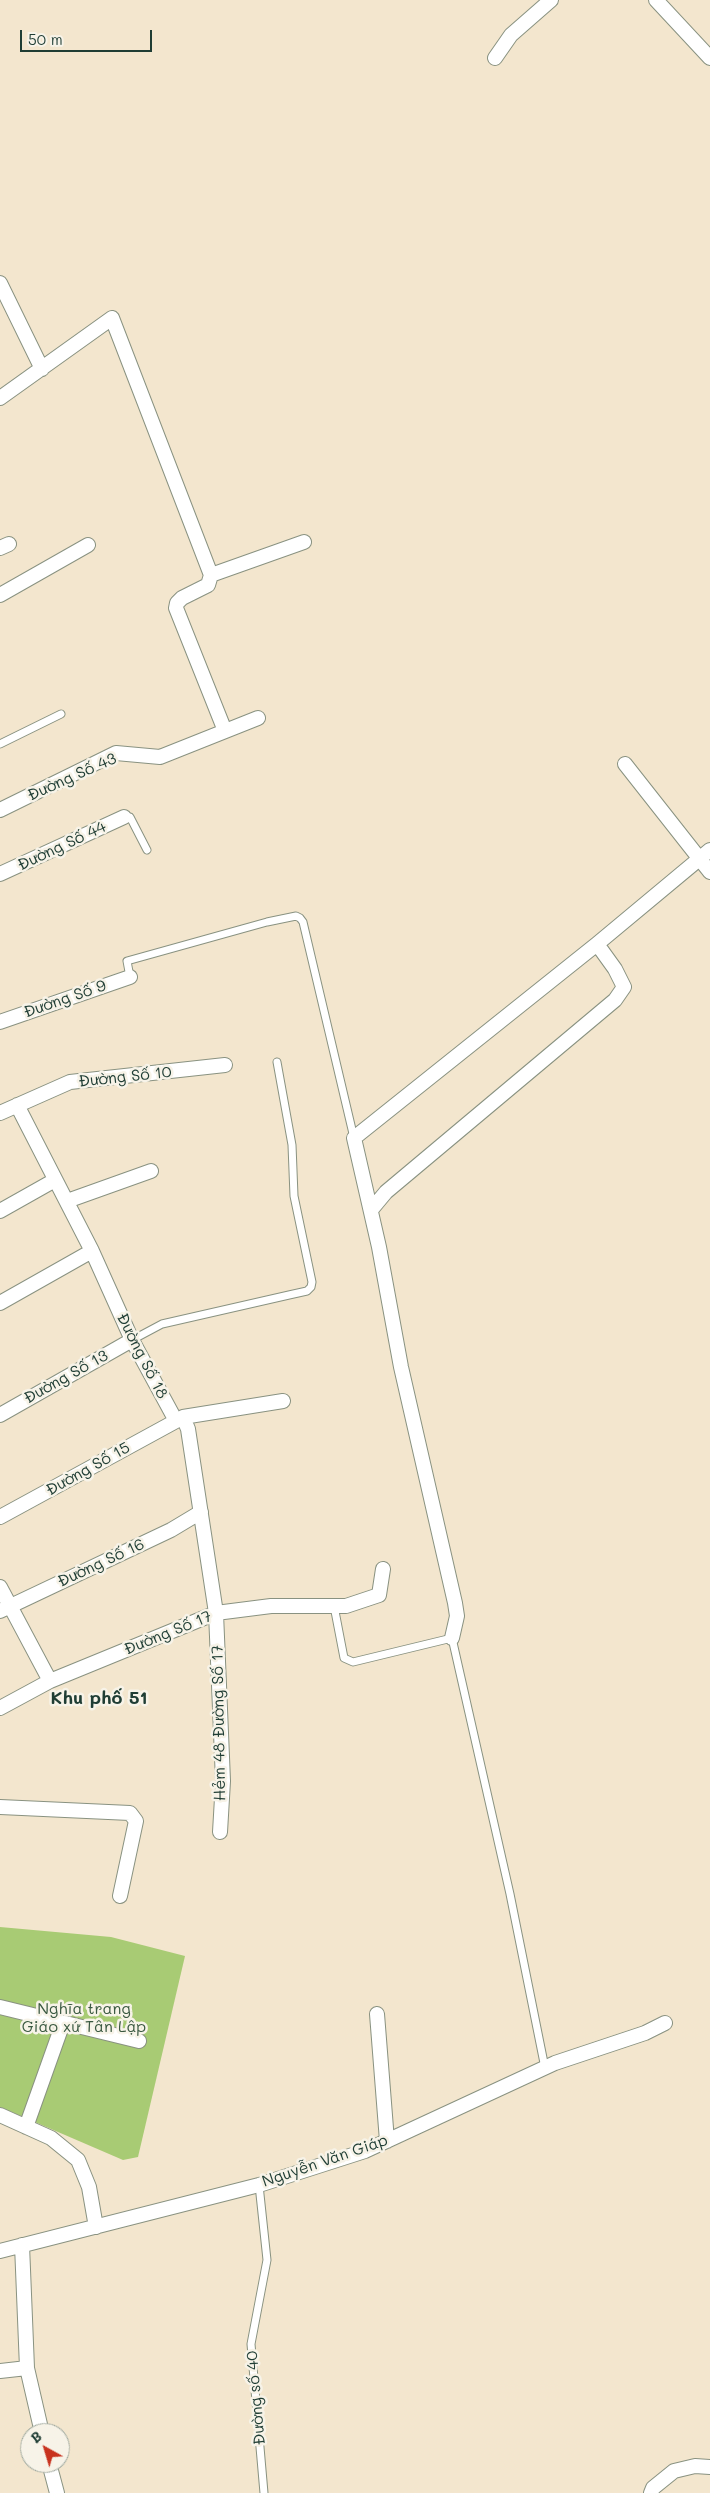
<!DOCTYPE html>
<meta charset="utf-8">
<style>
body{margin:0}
#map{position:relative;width:710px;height:2493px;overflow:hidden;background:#f3e6ce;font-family:Mali,sans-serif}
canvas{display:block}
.north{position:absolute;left:20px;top:2423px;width:50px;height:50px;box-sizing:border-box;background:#f7f3e8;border:1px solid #a1aaa0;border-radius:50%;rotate:321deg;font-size:14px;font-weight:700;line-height:20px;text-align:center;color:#1f3d34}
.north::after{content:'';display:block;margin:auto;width:18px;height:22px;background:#c8321e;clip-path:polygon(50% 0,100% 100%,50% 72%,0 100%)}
.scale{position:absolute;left:20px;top:30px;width:132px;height:22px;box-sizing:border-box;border:2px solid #1f3d34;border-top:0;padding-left:6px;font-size:15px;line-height:18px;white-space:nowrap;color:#1f3d34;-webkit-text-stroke:4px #f7f3e8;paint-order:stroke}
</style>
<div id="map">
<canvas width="710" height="2493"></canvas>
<div class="north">B</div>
<div class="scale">50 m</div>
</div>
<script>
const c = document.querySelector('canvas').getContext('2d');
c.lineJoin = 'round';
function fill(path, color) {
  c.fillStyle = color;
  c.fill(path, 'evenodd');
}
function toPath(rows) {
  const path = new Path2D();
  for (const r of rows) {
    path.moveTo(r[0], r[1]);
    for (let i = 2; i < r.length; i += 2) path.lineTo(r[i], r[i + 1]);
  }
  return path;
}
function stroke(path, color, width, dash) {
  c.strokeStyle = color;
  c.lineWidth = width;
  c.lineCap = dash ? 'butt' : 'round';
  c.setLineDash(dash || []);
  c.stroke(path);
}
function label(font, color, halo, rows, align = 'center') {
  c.font = font + ' Mali,sans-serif';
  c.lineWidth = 5;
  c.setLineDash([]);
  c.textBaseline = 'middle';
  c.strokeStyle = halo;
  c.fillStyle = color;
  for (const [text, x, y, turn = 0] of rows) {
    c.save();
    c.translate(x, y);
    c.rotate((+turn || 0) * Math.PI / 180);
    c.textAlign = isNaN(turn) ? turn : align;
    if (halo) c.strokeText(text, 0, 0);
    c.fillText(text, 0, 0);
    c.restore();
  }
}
const green = toPath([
 [0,1927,111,1937,185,1956,138,2157,123,2160,0,2107]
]);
const service = toPath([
 [0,744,61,714],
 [124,817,130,817,147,850],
 [130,977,127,961,267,922,296,916,300,918,303,922,354,1138],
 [132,1340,162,1324,289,1295,307,1291,311,1287,312,1282,294,1196,292,1145,277,1062],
 [334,1606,344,1658,353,1662,452,1638,510,1894,545,2068],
 [259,2185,267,2260,251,2344,264,2493]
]);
const minor = toPath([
 [656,0,710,58],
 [495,58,511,35,551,0],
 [0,283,42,369],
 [0,398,112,318,211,575,208,585,182,598,177,603,176,608,225,731],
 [0,548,9,544],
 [211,575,304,542],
 [0,595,88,545],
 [625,764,710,872],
 [0,810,116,753,160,757,258,718],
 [0,874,124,817],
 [0,1022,130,977],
 [17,1105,92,1251,132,1340,176,1421,183,1417,188,1429,216,1613,223,1781,220,1832],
 [0,1113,70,1082,225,1065],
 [67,1201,151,1171],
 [371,1210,386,1192,615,1000,624,987,615,969,597,944],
 [0,1211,55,1180],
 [0,1303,92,1251],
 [0,1415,132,1340],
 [183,1417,283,1401],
 [0,1517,176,1421],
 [0,1587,50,1681],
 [0,1611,171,1530,201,1512],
 [452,1638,457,1616,455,1603,401,1367,379,1247,354,1138,597,944,710,850],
 [0,1708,50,1681,216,1613,271,1606,346,1606,379,1595,383,1569],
 [0,1807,130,1813,136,1821,120,1896],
 [0,2007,139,2041],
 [377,2014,387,2141],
 [0,2115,51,2138,78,2160,89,2187,96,2227],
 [26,2127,63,2023],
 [0,2251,259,2185,365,2151,555,2063,645,2033,665,2023],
 [27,2368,42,2433],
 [0,2371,27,2368,22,2245],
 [49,2463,57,2493],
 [651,2493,653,2488,674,2471,695,2466,710,2467]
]);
const streetNames = [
 ["Đường Số 43",72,777,-24],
 ["Đường Số 44",62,846,-25],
 ["Đường Số 9",65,999,-19],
 ["Đường Số 10",125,1077,-6],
 ["Đường Số 18",142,1356,63],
 ["Đường Số 13",66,1377,-29],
 ["Đường Số 15",88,1469,-29],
 ["Đường Số 16",101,1563,-25],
 ["Đường Số 17",168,1633,-22],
 ["Hẻm 48 Đường Số 17",219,1723,-91],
 ["Nguyễn Văn Giáp",325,2161,-19],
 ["Đường số 40",256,2398,-95]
];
const parkNames = [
 ["Nghĩa trang",84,2009],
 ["Giáo xứ Tân Lập",84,2027]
];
const neighbourhoodNames = [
 ["Khu phố 51",99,1698]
];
fill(green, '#a8cb74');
stroke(service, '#899281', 9);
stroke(minor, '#899281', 16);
stroke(service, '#fff', 7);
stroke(minor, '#fff', 14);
label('16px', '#1f3d34', '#f7f3e8', streetNames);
label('16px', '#3a5941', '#f7f3e8', parkNames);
label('bold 18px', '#1f3d34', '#f7f3e8', neighbourhoodNames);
</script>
